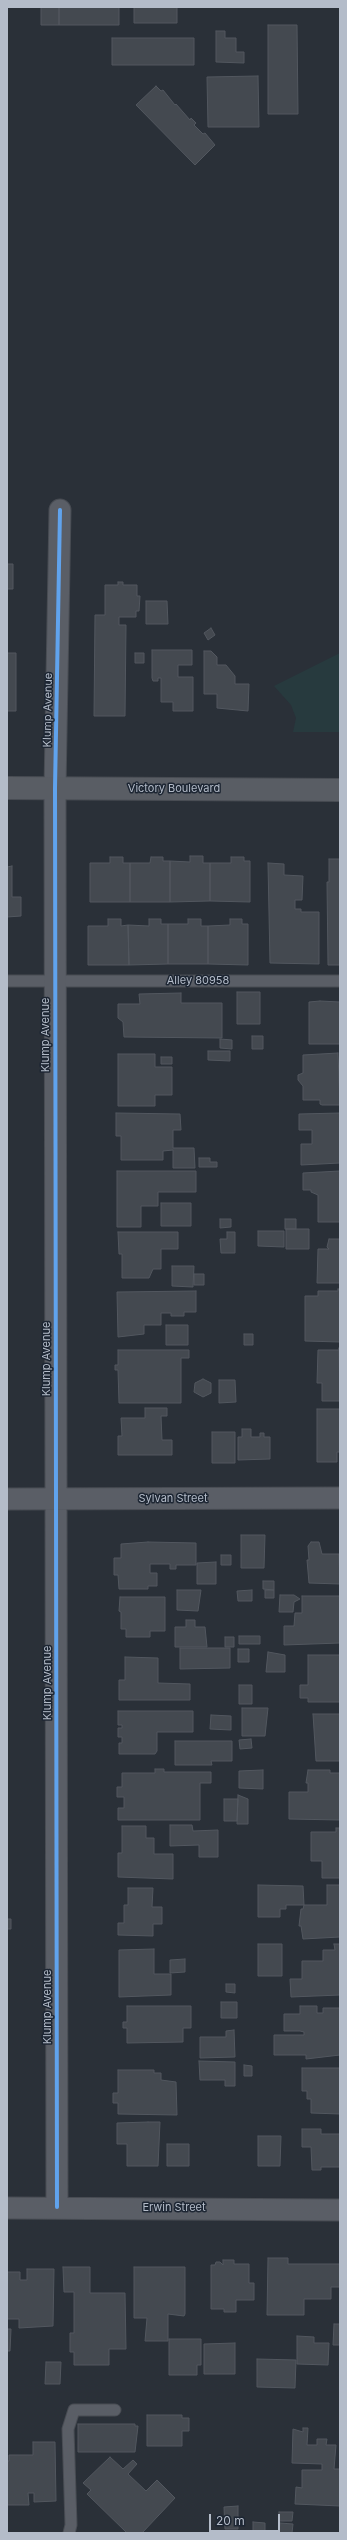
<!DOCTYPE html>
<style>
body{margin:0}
#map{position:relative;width:347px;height:2540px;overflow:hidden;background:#2a3038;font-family:Inter,sans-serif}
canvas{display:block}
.frame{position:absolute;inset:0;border:8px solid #b4bcc9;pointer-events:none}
.scale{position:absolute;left:209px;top:2514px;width:71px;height:18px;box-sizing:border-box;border:2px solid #b4bcc9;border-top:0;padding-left:5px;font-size:12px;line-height:14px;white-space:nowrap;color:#b4bcc9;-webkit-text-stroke:3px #1d2633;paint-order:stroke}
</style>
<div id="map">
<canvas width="347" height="2540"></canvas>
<div class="frame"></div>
<div class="scale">20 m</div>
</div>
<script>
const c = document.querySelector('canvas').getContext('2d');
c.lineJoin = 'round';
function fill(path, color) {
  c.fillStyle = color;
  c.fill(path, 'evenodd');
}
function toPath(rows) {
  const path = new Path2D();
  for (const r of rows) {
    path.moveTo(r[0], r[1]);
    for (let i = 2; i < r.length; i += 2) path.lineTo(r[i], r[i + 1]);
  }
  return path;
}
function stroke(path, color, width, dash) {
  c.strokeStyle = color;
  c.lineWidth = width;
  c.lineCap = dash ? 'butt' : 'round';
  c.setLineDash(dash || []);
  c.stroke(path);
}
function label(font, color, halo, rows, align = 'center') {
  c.font = font + ' Inter,sans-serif';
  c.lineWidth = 3;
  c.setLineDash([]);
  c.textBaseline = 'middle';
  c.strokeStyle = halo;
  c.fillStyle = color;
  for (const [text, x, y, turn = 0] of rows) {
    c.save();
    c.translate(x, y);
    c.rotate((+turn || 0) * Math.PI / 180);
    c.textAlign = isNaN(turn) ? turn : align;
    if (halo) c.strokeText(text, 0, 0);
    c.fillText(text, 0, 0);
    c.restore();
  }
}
const green = toPath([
 [340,653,340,732,293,732,296,718,291,705,274,686]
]);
const building = toPath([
 [41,7,59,7,59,25,41,25,41,7],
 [59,7,119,7,119,25,59,25,59,7],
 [134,7,177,7,177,23,134,23,134,7],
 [268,25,297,25,298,114,268,114,268,25],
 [216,31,225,31,225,38,236,38,236,52,244,52,244,63,216,62,216,31],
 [112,38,194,38,194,65,112,65,112,38],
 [258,76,259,127,208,127,207,77,258,76],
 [156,86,161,91,163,90,175,105,176,104,190,120,191,118,196,123,194,125,203,134,205,133,215,145,195,165,136,105,156,86],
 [7,564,13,564,13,589,7,589,7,564],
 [118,582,123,582,123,585,137,585,137,596,140,596,139,611,136,611,136,617,119,617,119,625,126,625,125,716,94,716,95,615,105,615,105,585,118,585,118,582],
 [146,601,167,601,168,624,146,624,146,601],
 [211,628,215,635,208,640,204,633,211,628],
 [152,650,192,650,192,665,178,665,178,677,193,677,193,711,173,711,173,702,161,702,161,678,158,678,158,681,153,681,152,678,152,650],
 [204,651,211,651,217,657,217,665,226,665,235,676,235,684,249,684,248,711,217,708,217,694,204,694,204,651],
 [7,653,16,653,16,711,7,711,7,653],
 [135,653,144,653,144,663,135,663,135,653],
 [190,856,203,856,203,863,210,863,210,901,170,902,170,861,190,862,190,856],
 [110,857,123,857,123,863,130,863,130,902,90,902,90,863,110,863,110,857],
 [151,857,163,857,163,861,170,861,170,902,130,902,130,863,150,863,151,857],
 [231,857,244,857,244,861,250,861,250,902,210,901,210,863,231,863,231,857],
 [329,859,340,859,340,965,328,965,327,882,329,882,329,859],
 [268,863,284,864,284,875,303,876,302,900,295,900,295,909,301,909,301,912,319,912,319,964,270,963,268,863],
 [12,866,12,897,21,897,21,916,7,917,7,867,12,866],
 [108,919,121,919,121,926,128,925,129,965,88,965,88,926,108,926,108,919],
 [149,919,161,919,161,924,168,924,168,964,129,965,128,925,149,926,149,919],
 [188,919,201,919,201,926,208,926,208,964,168,964,168,924,188,924,188,919],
 [230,919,242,919,242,924,248,924,248,965,208,964,208,926,230,925,230,919],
 [237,992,260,992,260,1024,237,1024,237,992],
 [181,993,181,1003,222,1003,222,1038,124,1037,123,1022,118,1018,118,1004,140,1004,139,994,181,993],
 [320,1001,340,1002,340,1044,309,1044,309,1002,320,1001],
 [252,1036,263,1036,263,1049,252,1049,252,1036],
 [220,1039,232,1040,232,1049,220,1048,220,1039],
 [208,1051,230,1051,230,1061,208,1060,208,1051],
 [338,1053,340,1105,322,1105,320,1104,320,1100,303,1100,303,1086,298,1080,298,1075,303,1073,303,1055,338,1053],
 [118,1054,155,1054,155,1067,172,1067,172,1095,155,1095,155,1106,118,1106,118,1054],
 [161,1057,172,1057,172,1064,161,1064,161,1057],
 [340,1111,340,1163,301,1165,301,1144,312,1144,312,1130,299,1130,299,1114,340,1113,340,1111],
 [116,1113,180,1114,181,1130,173,1130,173,1148,194,1148,195,1168,173,1168,173,1150,163,1151,163,1160,121,1160,121,1136,116,1136,116,1113],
 [199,1158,210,1158,210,1162,217,1162,217,1167,199,1167,199,1158],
 [117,1171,196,1171,196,1192,158,1192,158,1206,141,1206,141,1227,117,1227,117,1171],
 [340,1171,340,1222,318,1222,318,1195,311,1192,311,1190,303,1190,303,1173,340,1171],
 [161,1203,191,1203,191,1226,161,1226,161,1203],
 [220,1219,231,1219,231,1227,220,1228,220,1219],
 [285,1219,296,1219,296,1229,285,1229,285,1219],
 [286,1229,309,1229,309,1249,286,1249,286,1229],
 [258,1231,284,1231,284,1247,258,1246,258,1231],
 [118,1232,178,1232,178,1249,161,1249,161,1269,153,1269,149,1278,122,1278,122,1254,119,1254,118,1232],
 [227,1232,235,1232,235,1253,221,1253,220,1239,227,1239,227,1232],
 [329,1239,340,1239,340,1283,317,1283,318,1249,329,1249,327,1247,329,1239],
 [172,1266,194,1266,193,1287,172,1286,172,1266],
 [194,1274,204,1274,204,1285,194,1285,194,1274],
 [338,1289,340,1289,340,1342,305,1341,305,1296,318,1296,318,1291,338,1291,338,1289],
 [196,1291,196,1312,184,1312,184,1316,171,1316,171,1313,161,1313,161,1325,144,1325,144,1334,118,1337,117,1292,196,1291],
 [166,1325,188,1325,188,1345,166,1345,166,1325],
 [244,1334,253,1334,253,1345,244,1345,244,1334],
 [339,1348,340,1401,322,1401,322,1383,317,1383,318,1350,339,1350,339,1348],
 [118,1350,189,1350,189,1358,181,1358,181,1403,119,1403,118,1370,115,1370,115,1365,118,1365,118,1350],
 [203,1379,211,1383,211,1393,203,1397,194,1392,195,1383,203,1379],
 [219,1380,235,1380,236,1402,219,1403,219,1380],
 [145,1408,167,1408,167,1416,161,1416,162,1440,172,1440,172,1455,118,1455,118,1436,122,1436,121,1418,145,1418,145,1408],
 [317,1409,340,1409,340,1452,337,1452,337,1462,317,1462,317,1409],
 [242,1429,251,1429,251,1437,260,1437,260,1433,264,1433,264,1437,270,1437,270,1459,238,1460,238,1437,242,1437,242,1429],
 [212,1432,235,1432,235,1463,212,1463,212,1432],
 [241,1535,265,1535,264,1568,241,1568,241,1535],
 [148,1542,196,1543,196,1565,176,1565,176,1569,170,1569,170,1564,150,1564,150,1573,157,1573,157,1586,148,1586,148,1589,119,1589,118,1575,114,1575,114,1558,121,1558,121,1544,148,1542],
 [311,1542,319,1542,322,1554,339,1554,340,1584,309,1583,307,1560,309,1560,308,1546,311,1542],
 [221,1555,231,1555,231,1565,221,1565,221,1555],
 [216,1562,216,1584,197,1584,197,1563,216,1562],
 [263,1581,274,1581,274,1590,263,1589,263,1581],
 [177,1590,201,1590,198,1611,177,1610,177,1590],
 [252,1590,252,1601,238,1601,237,1591,252,1590],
 [265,1590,274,1590,274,1598,265,1598,265,1590],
 [280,1595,294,1595,300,1599,294,1602,293,1612,279,1612,280,1595],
 [302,1596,340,1596,340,1643,284,1645,284,1626,294,1626,295,1613,302,1613,302,1596],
 [120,1597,165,1597,165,1631,150,1631,150,1637,126,1637,126,1629,121,1629,121,1612,119,1611,120,1597],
 [186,1620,195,1620,195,1627,205,1627,207,1647,175,1647,175,1627,186,1627,186,1620],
 [239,1636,260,1636,260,1644,239,1644,239,1636],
 [225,1637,234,1637,234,1647,225,1647,225,1637],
 [180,1648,230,1648,230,1668,180,1669,180,1648],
 [238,1649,249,1649,249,1662,238,1662,238,1649],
 [268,1652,285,1655,285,1672,266,1672,268,1652],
 [308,1655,340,1655,340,1702,308,1702,308,1698,300,1698,300,1685,308,1685,308,1655],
 [125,1657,158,1658,158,1683,190,1684,190,1700,119,1700,119,1680,125,1680,125,1657],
 [239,1685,252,1685,252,1704,239,1704,239,1685],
 [242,1708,268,1708,265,1736,242,1736,242,1708],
 [118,1711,193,1711,193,1732,157,1732,157,1751,155,1754,119,1754,119,1743,122,1743,122,1737,118,1737,118,1728,122,1728,122,1725,118,1725,118,1711],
 [313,1714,340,1714,340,1761,316,1761,313,1714],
 [211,1715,231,1716,231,1730,210,1729,211,1715],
 [251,1739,252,1748,240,1749,239,1740,251,1739],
 [175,1741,232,1741,232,1761,211,1761,212,1765,175,1765,175,1741],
 [155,1769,164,1769,164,1772,211,1772,211,1783,200,1783,200,1820,118,1820,118,1808,124,1808,124,1797,117,1797,117,1787,122,1787,122,1773,155,1773,155,1769],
 [263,1770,263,1789,239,1788,239,1771,263,1770],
 [308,1770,330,1770,330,1773,340,1773,340,1820,289,1819,289,1792,308,1792,308,1783,306,1783,308,1770],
 [238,1795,248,1799,248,1824,237,1824,238,1795],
 [224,1799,238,1799,237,1821,224,1821,224,1799],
 [170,1825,192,1825,193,1831,218,1830,218,1857,199,1857,199,1845,170,1846,170,1825],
 [122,1826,146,1826,146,1838,154,1838,154,1854,173,1854,173,1879,118,1877,118,1853,122,1853,122,1826],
 [336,1828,340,1828,340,1878,322,1878,322,1861,311,1861,311,1832,336,1832,336,1828],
 [258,1885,303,1886,304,1905,286,1905,286,1909,280,1909,280,1917,258,1917,258,1885],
 [327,1885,340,1885,340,1937,303,1939,301,1926,299,1926,301,1909,303,1909,304,1905,327,1905,327,1885],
 [128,1888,153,1888,152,1907,162,1907,162,1924,153,1924,153,1936,118,1935,118,1923,124,1923,124,1905,128,1905,128,1888],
 [7,1919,11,1919,11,1929,7,1929,7,1919],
 [258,1944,282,1944,282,1976,258,1976,258,1944],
 [334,1944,340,1944,340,1995,291,1997,290,1979,302,1979,302,1961,323,1961,323,1950,335,1950,334,1944],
 [154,1949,154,1974,171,1974,171,1995,119,1997,119,1950,154,1949],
 [185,1959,185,1972,170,1973,170,1960,185,1959],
 [226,1984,235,1984,235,1993,226,1992,226,1984],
 [221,2002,237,2002,237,2018,221,2018,221,2002],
 [127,2006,191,2006,191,2028,183,2028,183,2042,127,2043,127,2028,123,2028,123,2022,127,2022,127,2006],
 [300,2006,317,2006,317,2013,323,2013,323,2008,340,2008,340,2055,306,2059,306,2055,274,2055,274,2035,304,2035,304,2032,300,2031,284,2031,284,2014,300,2014,300,2006],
 [234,2030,235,2057,200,2058,200,2037,226,2037,226,2031,234,2030],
 [199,2061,235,2062,235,2086,225,2086,225,2080,200,2080,199,2061],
 [244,2065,252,2066,252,2076,244,2076,244,2065],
 [302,2068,340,2068,340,2114,311,2113,311,2099,307,2099,307,2091,302,2091,302,2068],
 [118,2070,154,2070,154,2073,161,2073,161,2080,176,2082,177,2115,118,2114,118,2103,113,2103,113,2093,118,2093,118,2070],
 [148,2122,160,2122,158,2166,127,2166,127,2144,117,2144,117,2123,148,2122],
 [302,2129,321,2129,321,2134,340,2134,340,2167,321,2167,321,2170,312,2170,311,2147,302,2147,302,2129],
 [258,2136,281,2136,280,2166,258,2166,258,2136],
 [167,2144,189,2144,189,2166,167,2166,167,2144],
 [268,2258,288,2258,288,2264,340,2264,340,2287,331,2287,331,2299,304,2299,304,2315,267,2315,268,2258],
 [223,2260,234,2260,234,2264,249,2264,249,2283,254,2283,254,2300,236,2300,236,2312,224,2312,224,2309,211,2309,211,2265,215,2265,216,2262,220,2262,223,2265,223,2260],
 [63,2267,90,2267,90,2293,125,2293,126,2349,109,2349,109,2365,74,2365,74,2352,70,2352,70,2333,74,2333,74,2292,64,2292,63,2267],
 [134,2267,185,2267,185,2314,184,2316,168,2314,168,2341,145,2341,147,2318,134,2318,134,2267],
 [27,2269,54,2269,53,2326,19,2328,19,2319,7,2319,7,2272,20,2272,20,2280,27,2280,27,2269],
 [334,2324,340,2324,340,2345,333,2345,334,2324],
 [7,2329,11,2329,10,2351,7,2351,7,2329],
 [297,2336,314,2337,314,2343,329,2343,328,2365,297,2364,297,2336],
 [169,2339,201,2339,201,2365,197,2365,197,2375,169,2375,169,2339],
 [235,2343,235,2374,204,2374,204,2344,235,2343],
 [257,2359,296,2360,295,2388,257,2387,257,2359],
 [46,2362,61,2362,60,2384,45,2384,46,2362],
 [147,2415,182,2415,182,2418,189,2418,189,2431,182,2431,182,2446,147,2446,147,2415],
 [78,2424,135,2424,135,2426,138,2426,135,2452,78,2452,78,2424],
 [303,2428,308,2428,307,2445,317,2445,317,2439,327,2439,326,2445,336,2445,334,2469,340,2469,340,2506,295,2504,296,2487,302,2488,302,2470,322,2470,322,2464,292,2463,293,2429,303,2432,303,2428],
 [33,2442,55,2442,56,2501,34,2502,34,2493,28,2493,29,2505,7,2505,7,2461,9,2461,9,2455,33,2455,33,2442],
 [110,2457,123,2469,133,2460,137,2464,128,2474,146,2491,157,2480,175,2498,142,2533,127,2533,87,2494,91,2490,83,2483,110,2457],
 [238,2506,238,2529,225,2529,224,2507,238,2506],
 [279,2512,293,2512,292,2521,279,2521,279,2512],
 [253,2522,265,2523,265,2531,253,2531,253,2522],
 [280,2523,293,2524,292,2533,279,2533,280,2523]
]);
const lane = toPath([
 [7,981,340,981],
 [69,2533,71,2525,68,2429,74,2410,115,2410]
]);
const street = toPath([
 [7,1499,340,1498],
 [57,2207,55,788,60,510],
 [7,2208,340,2210]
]);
const secondary = toPath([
 [7,788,340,790]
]);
const cycleway = toPath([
 [57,2207,55,788,60,510]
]);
const streetNames = [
 ["Klump Avenue",48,710,-89],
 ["Victory Boulevard",174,789],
 ["Alley 80958",198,981],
 ["Klump Avenue",46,1035,-90],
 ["Klump Avenue",47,1359,-90],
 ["Sylvan Street",173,1499],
 ["Klump Avenue",48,1683,-90],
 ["Klump Avenue",48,2007,-90],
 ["Erwin Street",174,2208]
];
fill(green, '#273a3e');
fill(building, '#444950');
stroke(building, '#52575f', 1);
stroke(lane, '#484c53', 13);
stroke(street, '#484c53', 23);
stroke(secondary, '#484c53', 24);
stroke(lane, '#5a5e66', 11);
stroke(street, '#5a5e66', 21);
stroke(secondary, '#595d64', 22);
stroke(cycleway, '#60a3ed', 4);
label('11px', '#b4bcc9', '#1d2633', streetNames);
</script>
